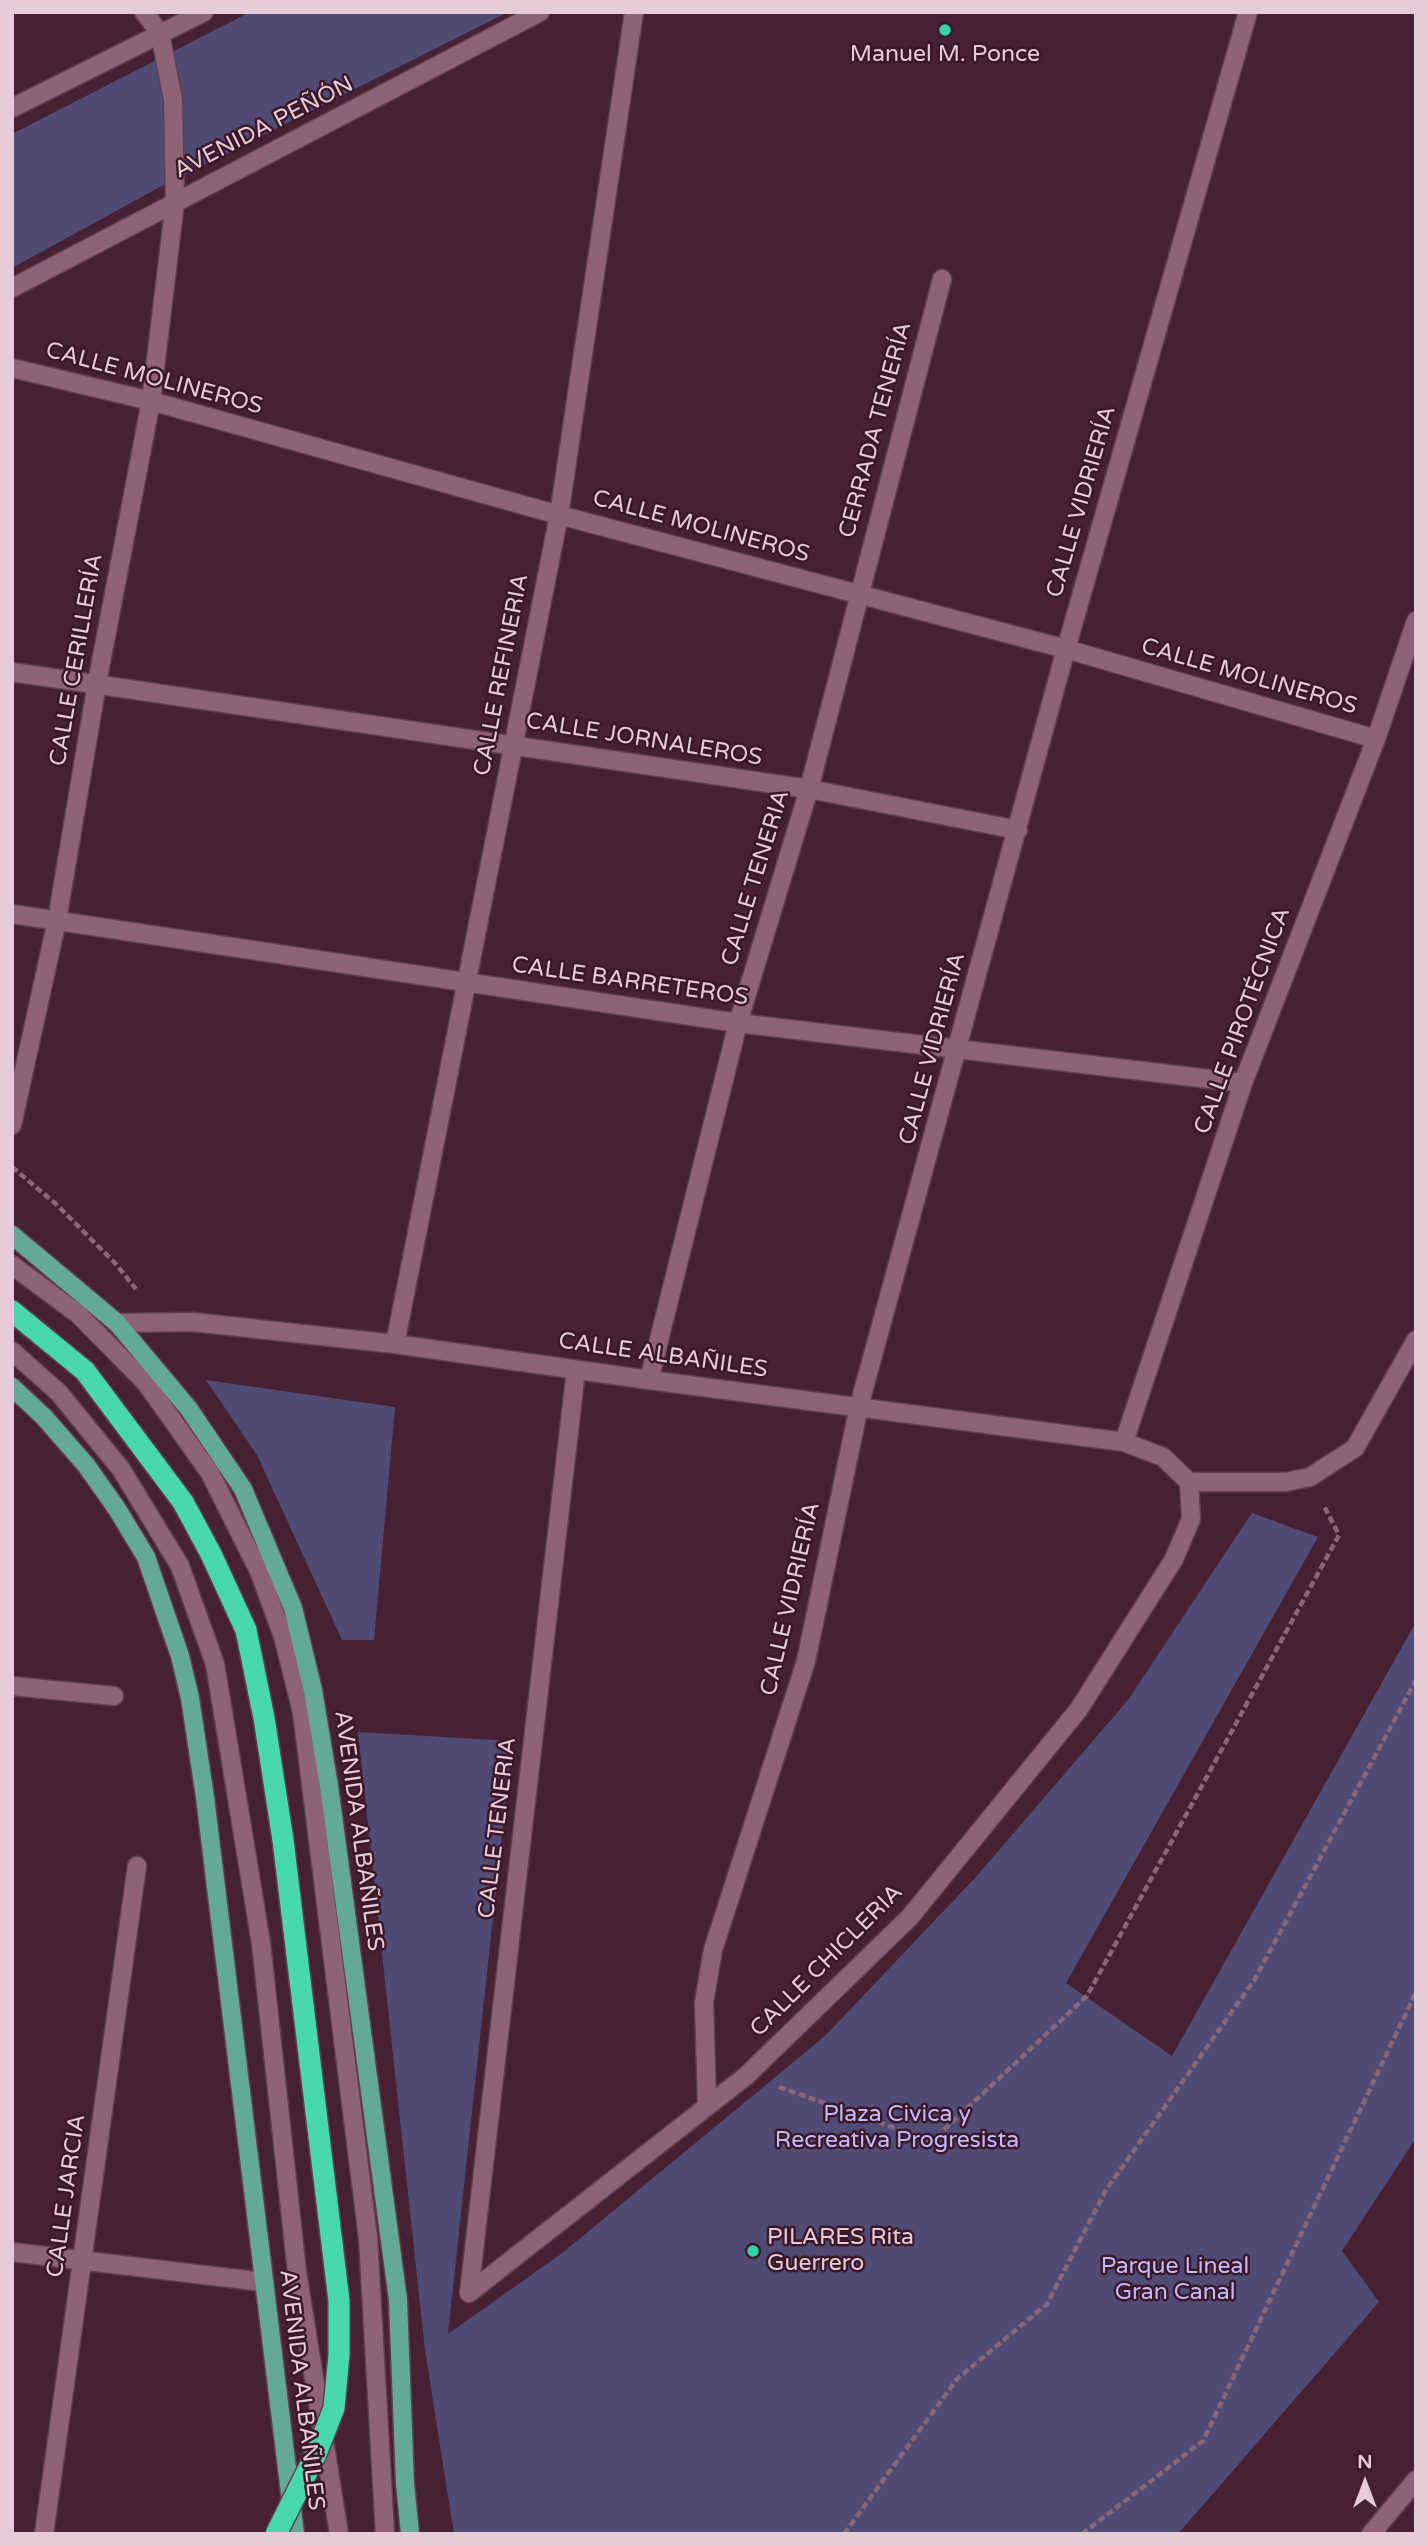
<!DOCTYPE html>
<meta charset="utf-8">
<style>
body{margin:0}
#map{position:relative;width:1428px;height:2546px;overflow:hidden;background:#462134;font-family:"Varela Round",sans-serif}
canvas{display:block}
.frame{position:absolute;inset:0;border:14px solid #e5ccd7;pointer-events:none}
.north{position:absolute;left:1330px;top:2448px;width:70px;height:70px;-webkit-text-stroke:5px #3b172a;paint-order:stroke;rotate:0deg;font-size:19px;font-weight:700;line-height:28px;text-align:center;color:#e5ccd7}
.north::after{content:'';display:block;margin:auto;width:24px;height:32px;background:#e5ccd7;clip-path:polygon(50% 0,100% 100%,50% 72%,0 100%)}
</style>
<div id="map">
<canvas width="1428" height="2546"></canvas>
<div class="frame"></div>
<div class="north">N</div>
</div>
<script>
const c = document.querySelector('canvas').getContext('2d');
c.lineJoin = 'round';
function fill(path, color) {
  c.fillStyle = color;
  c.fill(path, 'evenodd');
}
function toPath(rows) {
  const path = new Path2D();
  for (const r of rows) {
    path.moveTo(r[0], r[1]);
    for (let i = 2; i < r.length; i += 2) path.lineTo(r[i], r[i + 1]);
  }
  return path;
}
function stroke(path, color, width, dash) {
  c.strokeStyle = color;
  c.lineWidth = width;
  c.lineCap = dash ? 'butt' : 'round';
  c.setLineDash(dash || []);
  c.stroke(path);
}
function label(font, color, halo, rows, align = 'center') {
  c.font = font + ' "Varela Round",sans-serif';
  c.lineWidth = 5;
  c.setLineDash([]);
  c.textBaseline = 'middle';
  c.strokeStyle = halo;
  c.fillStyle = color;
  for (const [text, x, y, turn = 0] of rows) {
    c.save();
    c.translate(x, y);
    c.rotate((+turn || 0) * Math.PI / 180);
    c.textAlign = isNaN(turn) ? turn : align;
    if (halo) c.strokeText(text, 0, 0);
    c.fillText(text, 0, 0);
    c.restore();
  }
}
const green = toPath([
 [250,12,508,12,158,188,12,268,12,134],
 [206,1380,395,1407,374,1640,342,1640,257,1455],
 [1252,1513,1318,1537,1066,1983,1172,2056,1416,1622,1416,2138,1342,2251,1379,2302,1178,2534,454,2534,425,2350,358,1732,512,1741,448,2334,561,2254,825,2036,975,1878,1128,1700]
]);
const path = toPath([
 [12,1167,56,1204,115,1263,136,1289],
 [779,2087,932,2141,1087,1996,1339,1535,1324,1506],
 [844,2534,957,2379,1047,2304,1106,2190,1255,1979,1416,1680],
 [1082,2534,1203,2441,1416,1992]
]);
const lane = toPath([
 [12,1265,78,1314,146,1383,210,1473,259,1571,283,1636,302,1712,368,2238,385,2534],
 [12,1351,59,1393,121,1469,180,1566,215,1664,261,1943,297,2272,339,2534],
 [1189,1482,1286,1482,1310,1477,1355,1448,1416,1340]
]);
const street = toPath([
 [12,368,151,401,559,515,1066,649,1376,739],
 [12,672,809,789,1018,830],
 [12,914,738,1023,1243,1083],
 [12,1125,57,920,97,683,151,401,175,202,173,100,160,33,144,12],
 [117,1323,193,1322,395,1344,649,1380,1124,1442,1163,1457,1189,1482,1191,1519,1174,1559,1079,1709,910,1917,746,2076,469,2293],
 [395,1344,559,515,634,12],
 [649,1380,738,1023,809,789,942,279],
 [1124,1442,1243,1083,1376,739,1416,621],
 [12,1686,114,1696],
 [707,2105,704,2002,713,1950,806,1661,859,1406,1066,649,1248,12],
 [12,2252,263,2282],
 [469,2293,576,1370],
 [44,2534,137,1866],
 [1371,2534,1416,2480]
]);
const secondary = toPath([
 [12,108,204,12],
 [12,288,540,12]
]);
const primary = toPath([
 [12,1235,117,1323,189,1409,243,1489,293,1608,313,1690,329,1786,398,2300,405,2483,410,2534],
 [12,1387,44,1417,86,1465,117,1509,146,1557,180,1656,190,1698,205,1797,295,2534]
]);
const highway = toPath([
 [12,1311,85,1371,183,1502,211,1554,246,1630,264,1718,283,1840]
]);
const highwayBridge = toPath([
 [276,2534,316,2454,334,2408,339,2355,339,2301,283,1840]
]);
const markers = [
 [945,30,7,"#34d4a8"],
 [753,2251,7,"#34d4a8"]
];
const poiNames = [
 ["Manuel M. Ponce",945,55],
 ["PILARES Rita",767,2238,"left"],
 ["Guerrero",767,2264,"left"]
];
const streetNames = [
 ["AVENIDA PEÑÓN",264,128,-27],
 ["CALLE MOLINEROS",154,379,15],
 ["CERRADA TENERÍA",876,430,-75],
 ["CALLE VIDRIERÍA",1082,502,-74],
 ["CALLE MOLINEROS",701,527,15],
 ["CALLE CERILLERÍA",77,660,-80],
 ["CALLE REFINERIA",502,675,-79],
 ["CALLE MOLINEROS",1249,677,16],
 ["CALLE JORNALEROS",644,740,9],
 ["CALLE TENERIA",756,878,-73],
 ["CALLE BARRETEROS",630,982,8],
 ["CALLE PIROTÉCNICA",1243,1021,-70],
 ["CALLE VIDRIERÍA",933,1049,-75],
 ["CALLE ALBAÑILES",663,1356,8],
 ["CALLE VIDRIERÍA",791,1599,-77],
 ["CALLE TENERIA",498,1828,-83],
 ["AVENIDA ALBAÑILES",358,1831,82],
 ["CALLE CHICLERIA",827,1961,-45],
 ["CALLE JARCIA",67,2196,-82],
 ["AVENIDA ALBAÑILES",301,2390,83]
];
const parkNames = [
 ["Plaza Civica y",897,2115],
 ["Recreativa Progresista",897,2141],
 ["Parque Lineal",1175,2267],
 ["Gran Canal",1175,2293]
];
fill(green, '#504b75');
stroke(lane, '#5f3f50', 21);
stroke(street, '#5f3f50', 21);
stroke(secondary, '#5f3f50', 21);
stroke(primary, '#5f3f50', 21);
stroke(highway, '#5f3f50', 24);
stroke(path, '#886878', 4.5, [7, 3.5]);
stroke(lane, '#8e6378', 18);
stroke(street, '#8e6378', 18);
stroke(secondary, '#8e6378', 18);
stroke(primary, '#64a998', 18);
stroke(highway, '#48d8ad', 21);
stroke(highwayBridge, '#5f3f50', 24, []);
stroke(highwayBridge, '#48d8ad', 21);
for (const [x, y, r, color] of markers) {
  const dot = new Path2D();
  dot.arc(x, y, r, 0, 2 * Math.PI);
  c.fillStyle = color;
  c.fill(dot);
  stroke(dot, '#3b172a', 2.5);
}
label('23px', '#e5ccd7', '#3b172a', poiNames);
label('23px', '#e5ccd7', '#3b172a', streetNames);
label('23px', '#c2bbf7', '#3b172a', parkNames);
</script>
